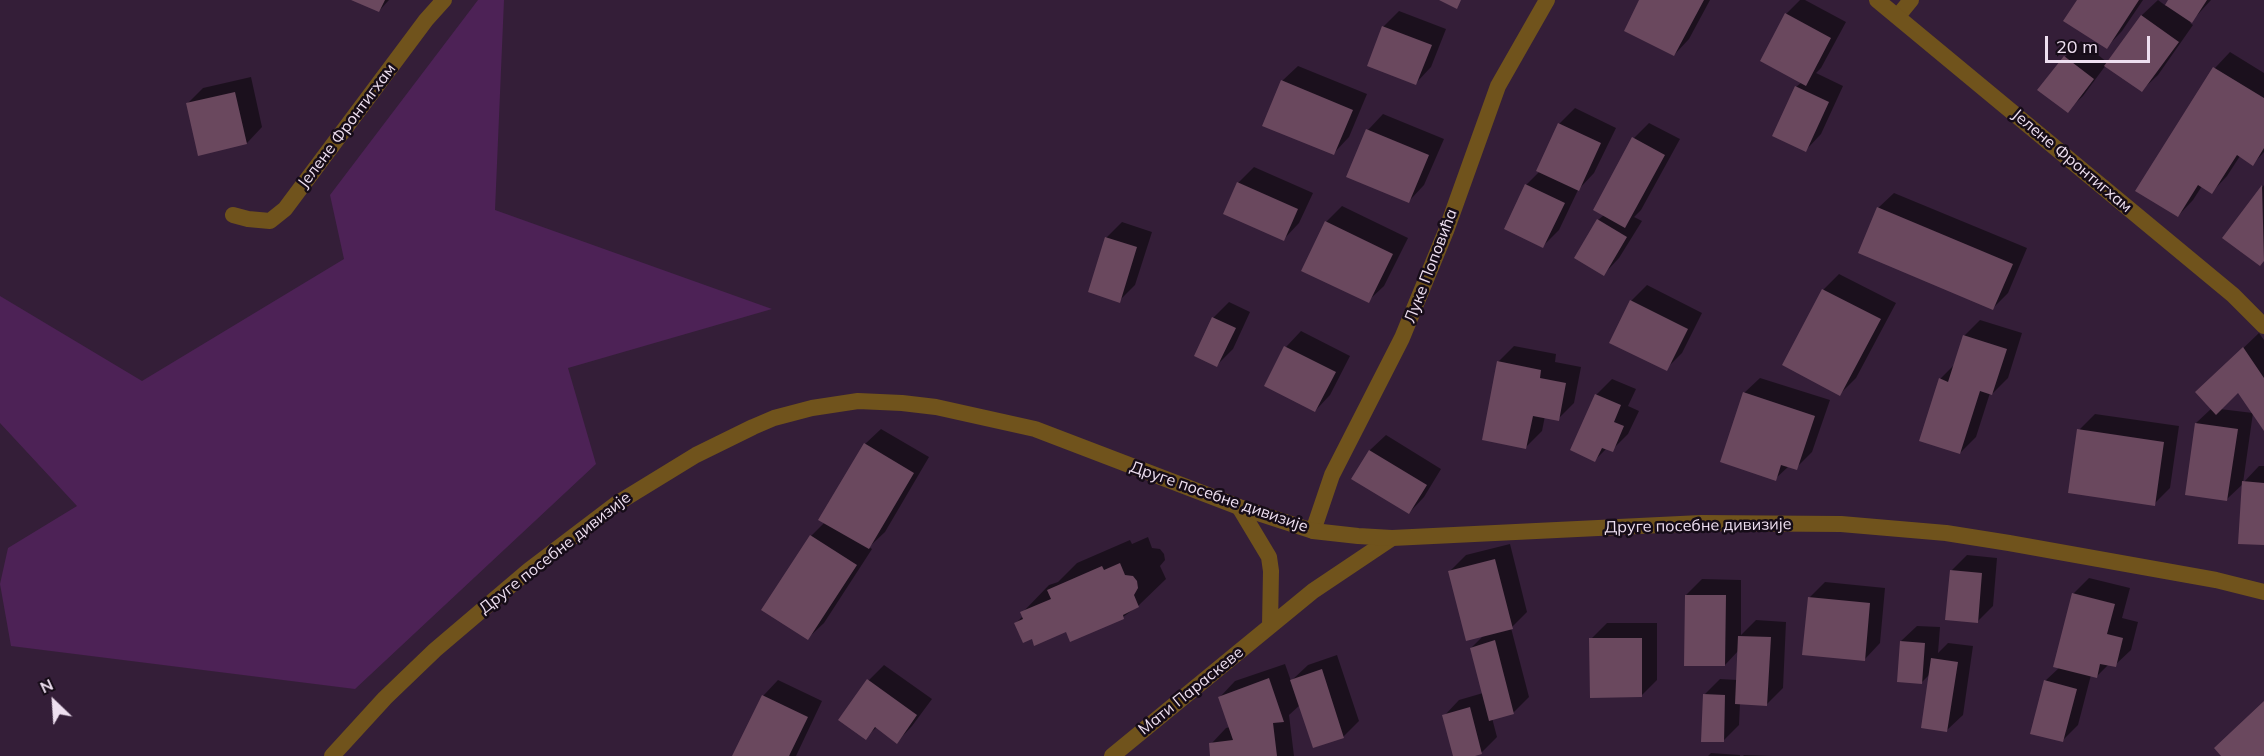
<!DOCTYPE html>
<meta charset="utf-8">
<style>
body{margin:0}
#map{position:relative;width:2264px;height:756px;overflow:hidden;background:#341e38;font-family:Mulish,sans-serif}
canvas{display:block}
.north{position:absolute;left:24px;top:672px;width:60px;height:60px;-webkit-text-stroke:4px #160c18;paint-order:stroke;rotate:335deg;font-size:16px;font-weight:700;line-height:24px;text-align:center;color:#eedff0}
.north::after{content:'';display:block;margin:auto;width:21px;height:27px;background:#eedff0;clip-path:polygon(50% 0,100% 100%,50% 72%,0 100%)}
.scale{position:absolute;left:2045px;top:36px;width:105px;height:27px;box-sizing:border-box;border:3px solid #eedff0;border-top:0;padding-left:8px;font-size:18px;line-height:21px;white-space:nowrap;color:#eedff0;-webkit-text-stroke:4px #160c18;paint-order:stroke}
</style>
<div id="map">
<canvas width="2264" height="756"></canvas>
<div class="north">N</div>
<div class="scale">20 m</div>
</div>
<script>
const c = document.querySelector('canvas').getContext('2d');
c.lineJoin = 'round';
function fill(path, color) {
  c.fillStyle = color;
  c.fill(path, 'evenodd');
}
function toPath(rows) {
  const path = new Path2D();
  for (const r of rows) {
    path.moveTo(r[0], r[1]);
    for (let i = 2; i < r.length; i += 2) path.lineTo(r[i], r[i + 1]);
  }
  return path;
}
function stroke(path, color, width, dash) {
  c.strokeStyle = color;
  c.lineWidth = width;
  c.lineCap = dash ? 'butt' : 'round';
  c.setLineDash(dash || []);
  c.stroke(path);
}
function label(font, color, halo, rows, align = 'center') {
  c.font = font + ' Mulish,sans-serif';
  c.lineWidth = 5;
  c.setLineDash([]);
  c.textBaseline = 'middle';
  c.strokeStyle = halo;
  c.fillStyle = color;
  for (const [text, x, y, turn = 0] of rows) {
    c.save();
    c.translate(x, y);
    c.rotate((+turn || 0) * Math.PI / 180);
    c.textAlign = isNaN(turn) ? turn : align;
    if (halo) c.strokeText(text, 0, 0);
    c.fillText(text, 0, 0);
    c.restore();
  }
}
const green = toPath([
 [478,0,504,0,495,210,772,309,568,368,596,464,355,689,11,646,0,584,8,548,77,506,0,423,0,296,142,381,344,259,330,195]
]);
const shadow = toPath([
 [355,0,389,0,379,11],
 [1641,0,1710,0,1689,39,1674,55],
 [1800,0,1805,0,1846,22,1821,68,1816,73,1843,86,1821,134,1806,150,1796,87,1802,82,1786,14],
 [2078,0,2143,0,2122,31,2107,47],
 [2158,0,2166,6,2170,0,2211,0,2190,23,2193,25,2158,75,2142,90,2106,65,2083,96,2067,111,2040,90,2065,57,2081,41,2108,63,2142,15],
 [1399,11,1446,29,1431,67,1416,83,1383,27],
 [2230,52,2264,73,2264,152,2253,164,2240,156,2227,176,2212,192,2202,186,2193,200,2178,216,2137,190,2215,68],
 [1298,66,1367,94,1349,137,1334,153,1282,81],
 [251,77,262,127,247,143,187,104,203,88],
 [1575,108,1616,128,1594,173,1578,190,1559,230,1543,246,1526,185,1540,171,1559,124],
 [1383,114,1444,139,1424,185,1409,201,1368,130],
 [1649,123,1680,139,1641,210,1634,217,1642,221,1619,258,1604,274,1598,220,1604,215,1634,138],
 [1254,167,1313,193,1299,223,1284,239,1238,183],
 [2264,185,2264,260,2260,264,2224,237],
 [1894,193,2027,248,2008,293,1993,308,1878,208],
 [1342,206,1408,238,1384,286,1368,301,1326,222],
 [1122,222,1152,232,1135,285,1119,301,1106,238],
 [1839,274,1896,303,1856,378,1840,394,1784,364,1824,289],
 [1647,285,1702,313,1682,353,1666,369,1631,301],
 [1229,302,1250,312,1233,349,1217,365,1213,318],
 [1980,320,2022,333,2008,378,1992,394,1990,393,1976,437,1960,453,1940,379,1955,364,1964,336],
 [1301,331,1350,356,1330,395,1315,411,1266,385,1286,347],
 [2259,333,2264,340,2264,428,2238,391,2220,409,2253,413,2243,483,2259,466,2264,466,2264,544,2244,483,2227,499,2196,423,2212,408,2213,377],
 [1514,346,1556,354,1555,362,1581,367,1574,403,1558,419,1545,416,1542,431,1526,447,1498,362],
 [1760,378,1830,400,1812,452,1796,468,1789,466,1775,479,1744,393],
 [1612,379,1636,389,1628,406,1639,411,1628,434,1612,450,1607,448,1595,460,1596,395],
 [2095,414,2179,426,2170,488,2154,504,2079,430],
 [881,429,929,457,885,532,869,547,872,549,824,623,808,638,811,536,825,522,865,444],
 [1386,435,1441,469,1424,497,1409,513,1353,478,1370,450],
 [1148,537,1152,548,1160,549,1164,554,1165,560,1160,566,1166,579,1138,606,1123,617,1032,637,1016,623,1023,616,1022,613,1049,585,1058,582,1077,563,1130,540,1132,544],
 [1510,544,1527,612,1511,628,1529,697,1513,713,1492,718,1497,737,1482,752,1469,756,1455,756,1444,716,1459,700,1483,693,1471,648,1485,634,1450,571,1466,555],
 [1967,555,1997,558,1993,606,1977,622,1951,571],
 [2089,578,2130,588,2122,618,2138,622,2131,650,2115,665,2109,664,2097,676,2091,675,2078,725,2062,741,2045,681,2060,667,2073,594],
 [1702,579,1741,580,1741,635,1756,620,1786,622,1783,688,1767,704,1740,703,1739,725,1723,741,1704,695,1720,679,1738,680,1739,650,1725,665,1686,595],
 [1825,582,1885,588,1880,643,1865,659,1809,598],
 [1607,623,1657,623,1657,680,1641,696,1591,639],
 [1917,626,1940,627,1938,653,1948,643,1973,646,1963,715,1947,730,1931,673,1921,683,1901,641],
 [1337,655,1359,721,1343,737,1300,705,1289,715,1294,756,1212,756,1211,744,1226,728,1230,727,1220,697,1235,681,1285,664,1291,681,1308,665],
 [884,665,932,699,912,726,897,742,877,727,865,738,869,680],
 [778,680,822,701,796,756,734,756,763,696],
 [1711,753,1740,755,1740,756,1708,756],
 [1744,755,1772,756,1743,756]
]);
const building = toPath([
 [351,0,385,0,379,12],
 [1439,0,1461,0,1457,9],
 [1639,0,1704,0,1674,56,1624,31],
 [2077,0,2139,0,2107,49,2063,21],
 [2168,0,2207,0,2192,23,2165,5],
 [1785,13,1831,38,1806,86,1760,61],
 [2141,15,2179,42,2142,92,2104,66],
 [1382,26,1432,45,1416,85,1367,66],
 [2064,56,2094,79,2068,113,2037,90],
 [2213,67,2264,98,2264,148,2253,166,2237,155,2212,194,2198,185,2178,217,2135,191],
 [1281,80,1353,110,1334,155,1262,126],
 [1795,86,1829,102,1806,152,1772,136],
 [235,92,247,144,198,156,186,103],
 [1558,123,1601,143,1579,191,1536,171],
 [1366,129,1429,155,1409,203,1346,177],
 [1632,137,1665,155,1625,228,1593,210],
 [1237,182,1298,209,1284,241,1223,214],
 [1525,184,1565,203,1543,248,1504,229],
 [2262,185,2264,261,2260,266,2222,238],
 [1877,207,2013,264,1993,310,1858,253],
 [1597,219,1627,237,1604,276,1574,258],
 [1325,221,1393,254,1369,303,1301,271],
 [1105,237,1137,247,1120,303,1088,292],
 [1822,289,1881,319,1840,396,1782,365],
 [1630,300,1688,329,1667,371,1609,343],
 [1212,317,1236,328,1217,367,1194,356],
 [1963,335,2007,349,1992,395,1980,391,1960,454,1919,441,1939,378,1948,382],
 [1284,346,1336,372,1315,412,1264,386],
 [2243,347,2264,378,2264,431,2238,393,2216,415,2195,392],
 [1497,361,1541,370,1540,378,1566,383,1559,421,1533,416,1526,449,1482,440],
 [1743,392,1815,416,1797,470,1781,465,1776,481,1720,462],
 [1595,394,1621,405,1614,422,1624,426,1613,452,1602,448,1595,462,1570,450],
 [2195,423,2238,429,2227,501,2185,495],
 [2077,429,2164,442,2155,506,2068,493],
 [864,443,914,473,869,549,818,520],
 [1369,450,1427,485,1409,514,1351,479],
 [2242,481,2264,483,2264,545,2238,544],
 [810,535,857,565,808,640,761,610],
 [1495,559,1513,629,1466,641,1448,571],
 [1120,563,1125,575,1133,576,1137,581,1138,588,1134,595,1139,607,1123,615,1124,619,1070,642,1066,632,1034,646,1032,639,1023,643,1014,623,1023,619,1020,612,1051,599,1047,590,1102,566,1104,570],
 [1950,570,1982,573,1978,623,1945,620],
 [2072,593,2115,604,2107,634,2123,638,2116,667,2100,664,2097,678,2053,667],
 [1685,595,1726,595,1725,666,1684,666],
 [1808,597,1870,603,1865,661,1802,655],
 [1738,636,1771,637,1767,706,1735,704],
 [1589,638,1642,638,1642,697,1590,698],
 [1495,640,1514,714,1489,721,1470,648],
 [1900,641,1925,643,1922,684,1897,682],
 [1931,658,1958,662,1947,732,1921,728],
 [1322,669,1344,738,1313,748,1290,680],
 [1269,678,1284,722,1273,723,1277,756,1210,756,1209,743,1233,740,1218,697],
 [867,679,917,715,897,744,875,727,866,740,838,720],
 [2044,680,2077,689,2063,742,2030,734],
 [1703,694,1725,695,1724,742,1701,742],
 [762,695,808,717,789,756,732,756],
 [2264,701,2264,756,2221,756,2214,748],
 [1470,707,1482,754,1475,756,1453,756,1442,715]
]);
const service = toPath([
 [1898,16,1911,0]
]);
const minor = toPath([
 [1877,0,2233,295,2264,326],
 [233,215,248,219,270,221,285,209,426,20,444,0],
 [1239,507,1269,557,1271,571,1270,626],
 [1313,531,1332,475,1402,338,1446,231,1498,86,1547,0],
 [1112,756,1313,591,1392,538]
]);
const tertiary = toPath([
 [332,756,385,698,435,650,529,570,616,504,696,455,753,427,774,418,812,408,858,401,902,403,936,407,1035,429,1239,507,1313,531,1358,536,1392,538,1701,523,1841,524,1946,533,2009,543,2216,580,2264,592]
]);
const streetNames = [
 ["Јелене Фронтигхам",347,126,-53],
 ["Јелене Фронтигхам",2072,161,40],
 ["Луке Поповића",1431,266,-69],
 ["Друге посебне дивизије",1219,497,19],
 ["Друге посебне дивизије",1698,526,-1],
 ["Друге посебне дивизије",555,553,-38],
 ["Мати Параскеве",1191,691,-39]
];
fill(green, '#4d2256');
fill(shadow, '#0007');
fill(building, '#6a485e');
stroke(service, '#70531c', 16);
stroke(minor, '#70531c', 16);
stroke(tertiary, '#70531c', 16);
label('16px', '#eedff0', '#160c18', streetNames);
</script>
